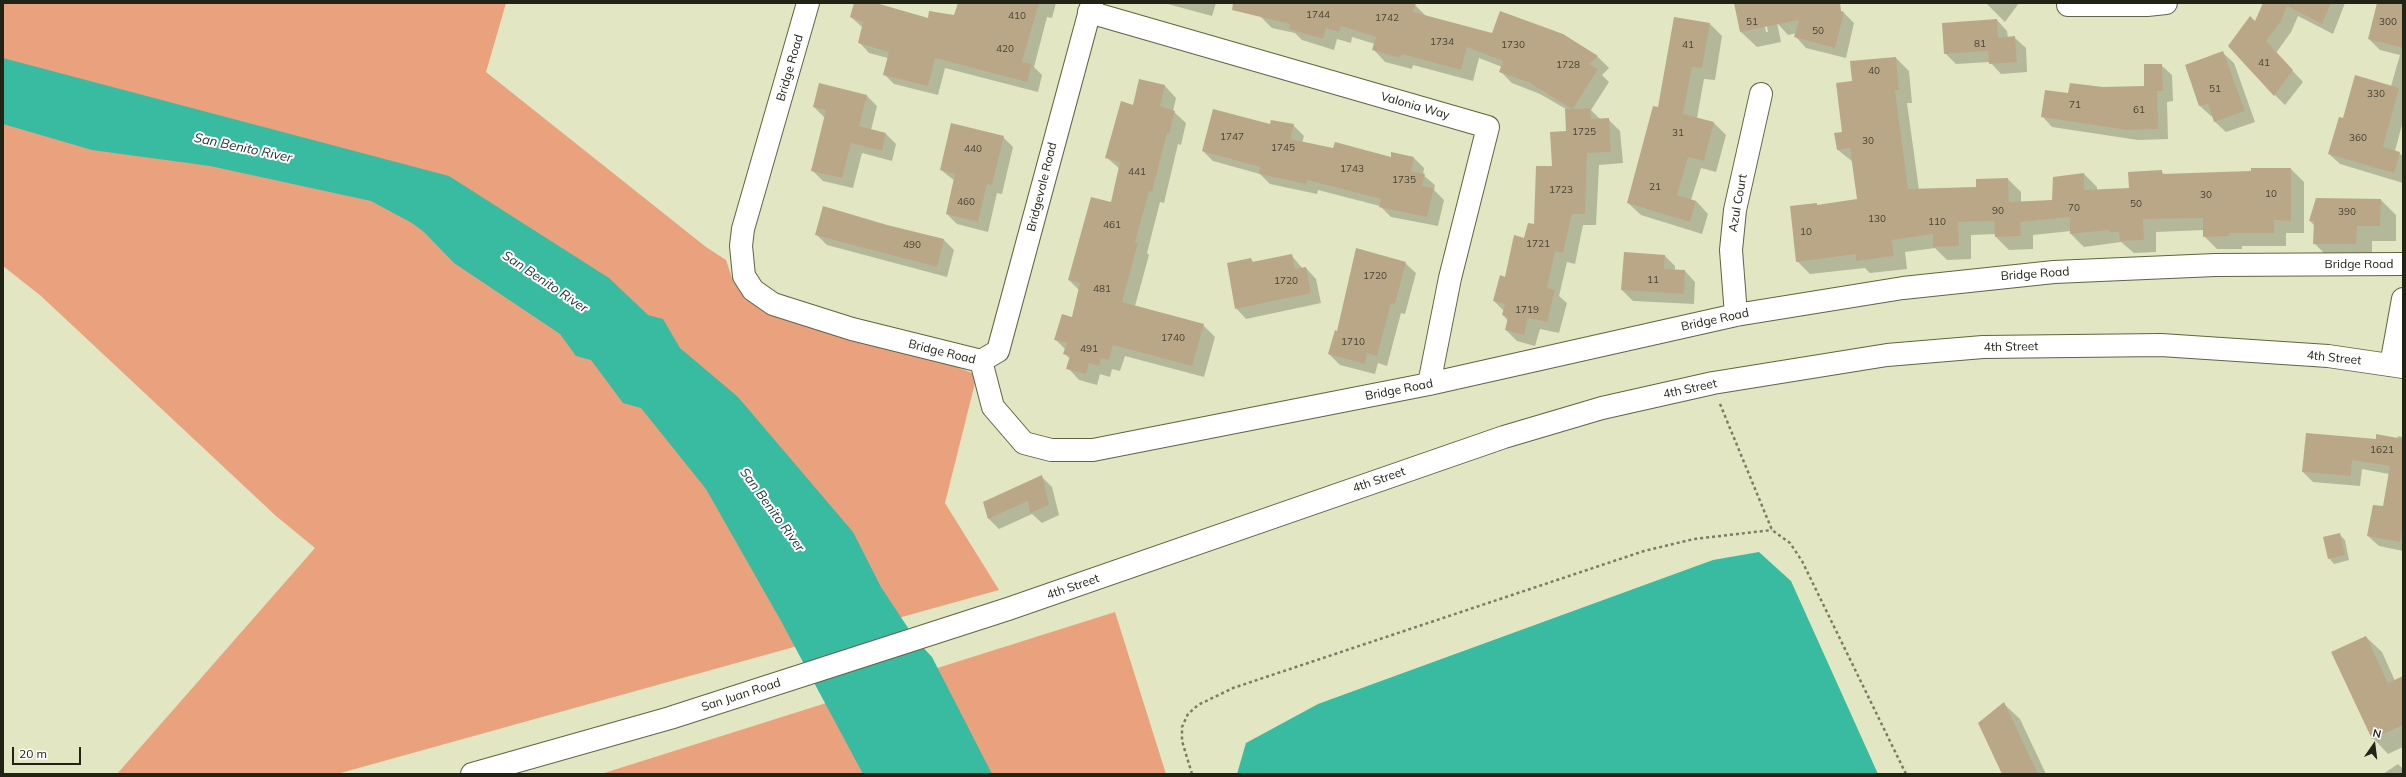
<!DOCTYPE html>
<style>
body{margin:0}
#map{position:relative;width:2406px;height:777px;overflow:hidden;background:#e2e6c2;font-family:Mulish,sans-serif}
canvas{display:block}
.frame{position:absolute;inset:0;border:4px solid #212315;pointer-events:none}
.north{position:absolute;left:2354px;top:725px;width:40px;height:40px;-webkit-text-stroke:3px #fff;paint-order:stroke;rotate:14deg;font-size:11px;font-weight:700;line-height:16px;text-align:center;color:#212315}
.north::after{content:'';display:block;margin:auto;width:14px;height:18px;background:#212315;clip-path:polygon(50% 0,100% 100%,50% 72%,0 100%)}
.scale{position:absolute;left:12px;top:747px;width:69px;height:18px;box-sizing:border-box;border:2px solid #212315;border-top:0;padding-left:5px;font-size:12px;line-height:14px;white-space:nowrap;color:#212315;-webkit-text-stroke:3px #fff;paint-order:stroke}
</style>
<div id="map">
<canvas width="2406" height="777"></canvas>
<div class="frame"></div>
<div class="north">N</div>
<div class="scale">20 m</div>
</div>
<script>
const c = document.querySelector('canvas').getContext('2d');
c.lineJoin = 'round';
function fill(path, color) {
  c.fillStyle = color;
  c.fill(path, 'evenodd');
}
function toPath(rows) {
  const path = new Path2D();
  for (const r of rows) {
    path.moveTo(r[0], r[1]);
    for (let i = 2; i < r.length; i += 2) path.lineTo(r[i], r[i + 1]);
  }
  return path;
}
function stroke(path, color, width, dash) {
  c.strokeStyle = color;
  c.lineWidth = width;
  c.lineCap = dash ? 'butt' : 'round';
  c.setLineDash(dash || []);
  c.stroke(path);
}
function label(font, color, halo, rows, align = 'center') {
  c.font = font + ' Mulish,sans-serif';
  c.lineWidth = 4;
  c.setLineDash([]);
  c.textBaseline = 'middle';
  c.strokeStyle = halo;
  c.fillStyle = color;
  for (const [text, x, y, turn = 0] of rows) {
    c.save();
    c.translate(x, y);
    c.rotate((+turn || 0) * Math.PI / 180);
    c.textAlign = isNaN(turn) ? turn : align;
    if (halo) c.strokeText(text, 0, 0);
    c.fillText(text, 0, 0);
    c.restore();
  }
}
const green = toPath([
 [3,3,506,3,486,72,706,247,726,260,732,278,977,375,945,503,999,590,337,774,117,774,315,548,276,516,41,296,3,266],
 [1115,612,1166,774,601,774]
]);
const water = toPath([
 [3,58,449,176,609,278,648,315,663,319,680,348,738,397,853,532,881,587,916,640,932,657,992,774,863,774,781,621,706,489,641,408,623,403,591,360,576,356,560,334,454,263,424,232,412,223,371,201,210,166,92,150,3,124],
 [1759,552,1791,581,1878,774,1237,774,1246,743,1318,704,1713,560]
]);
const shadow = toPath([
 [855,3,873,3,928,19,955,16,959,3,1056,3,1052,18,1047,17,1034,67,1042,75,1038,92,945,68,938,95,894,84,884,74,888,58,869,53,859,42,863,28,851,17],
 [1164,3,1216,3,1212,16],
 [1253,3,1408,3,1415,5,1426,16,1493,34,1563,35,1598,57,1609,68,1602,75,1609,82,1591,110,1601,120,1608,119,1620,131,1623,163,1599,165,1596,225,1583,225,1575,264,1567,262,1559,296,1567,303,1559,333,1540,329,1535,346,1517,341,1506,330,1508,321,1503,315,1504,311,1494,301,1525,239,1535,225,1553,167,1568,132,1566,109,1540,94,1512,83,1501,72,1502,67,1479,58,1473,81,1413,65,1412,69,1385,62,1374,50,1375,44,1352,37,1351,43,1337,39,1334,50,1302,40,1295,33,1272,28,1260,16],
 [1735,3,1760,3,1766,32,1768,32,1762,3,1773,3,1781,42,1757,47,1741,32],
 [1783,3,1805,3,1844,13,1854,23,1846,58,1806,48,1796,37,1797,33,1788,35,1778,24],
 [1986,3,2019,3,2005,22],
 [2264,3,2345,3,2333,34,2298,16,2291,32,2276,53,2303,82,2285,105,2275,95,2255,23],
 [2378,3,2403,3,2403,121,2395,151,2403,156,2403,183,2340,164,2329,154,2344,120,2391,86,2400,55,2380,50,2369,39],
 [1997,20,2007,31,2008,38,2015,38,2026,48,2027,72,2001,74,1990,62,1956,64,1945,53],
 [1710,24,1722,36,1715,80,1704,79,1697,118,1714,123,1726,135,1716,172,1701,168,1691,200,1696,201,1708,214,1702,234,1641,215,1628,203,1659,108],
 [2223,53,2234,63,2255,122,2226,132,2215,122,2213,116,2211,116,2200,106,2186,66],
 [1896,58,1909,71,1912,103,1907,103,1919,190,1977,188,2008,179,2021,192,2021,202,2053,201,2084,174,2097,187,2097,191,2130,189,2161,171,2165,175,2252,172,2252,169,2291,169,2304,182,2304,233,2286,233,2286,246,2242,246,2242,249,2217,249,2204,236,2204,230,2156,232,2156,252,2134,253,2121,242,2084,247,2071,234,2071,231,2033,235,2033,249,2009,250,1996,237,1996,234,1971,235,1971,259,1947,260,1935,248,1905,252,1907,269,1870,273,1865,268,1810,274,1797,261,1816,204,1818,206,1858,200,1853,162,1838,150,1853,82],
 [2161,65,2172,75,2173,101,2167,102,2168,139,2138,140,2052,127,2042,116,2069,94,2145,87],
 [1140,80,1165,86,1176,98,1173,111,1186,123,1181,145,1178,144,1164,203,1160,202,1147,253,1149,255,1135,306,1203,325,1215,337,1204,377,1125,356,1120,371,1112,369,1110,377,1100,374,1097,385,1079,380,1068,368,1070,359,1065,354,1066,350,1056,340,1072,318,1079,290,1069,280,1112,203,1120,169,1106,157,1133,106],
 [867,96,877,106,871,130,886,134,896,144,892,161,862,153,853,188,823,181,812,170,825,118,814,107],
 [1293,125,1304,136,1302,143,1391,158,1414,158,1424,168,1423,175,1435,185,1434,190,1444,200,1438,226,1391,217,1380,206,1318,190,1317,194,1270,184,1260,174,1213,161,1203,151,1270,126],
 [1003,137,1013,147,1002,194,997,193,988,232,957,224,947,214,955,181,941,170],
 [2381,200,2396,215,2396,241,2372,241,2372,259,2330,259,2314,243,2315,226,2310,221],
 [887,226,944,240,954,250,947,277,827,245,816,234],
 [1291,255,1303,269,1306,268,1316,279,1321,303,1246,319,1236,308,1251,259,1254,263],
 [1665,256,1675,266,1675,271,1685,271,1695,282,1694,304,1633,301,1622,290],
 [1405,263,1416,273,1405,314,1401,313,1387,366,1378,363,1375,374,1340,365,1329,354,1338,332],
 [2398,436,2403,437,2403,551,2379,546,2368,536,2384,508,2389,474,2362,469,2360,486,2313,482,2303,472,2376,440,2397,439],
 [1041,476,1052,487,1059,515,1042,523,1032,514,999,529,989,519,984,502],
 [2340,535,2345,540,2349,560,2334,564,2329,558],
 [2366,637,2382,652,2395,681,2403,678,2403,747,2388,754,2373,738],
 [2004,704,2020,719,2046,774,2003,774],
 [2398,764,2403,769,2403,774,2383,774]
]);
const building = toPath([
 [854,3,876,3,928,18,929,11,954,15,958,3,1039,3,1022,62,1032,64,1027,82,935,58,928,86,883,75,889,52,858,43,863,22,850,17],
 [1233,3,1416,3,1413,12,1492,33,1500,11,1563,34,1598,56,1589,64,1598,69,1573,109,1590,108,1591,119,1609,118,1611,152,1587,153,1585,214,1572,214,1563,253,1555,251,1547,288,1555,290,1547,322,1528,318,1524,335,1505,330,1508,317,1502,315,1505,304,1493,301,1500,275,1505,277,1514,235,1524,238,1528,223,1534,224,1536,166,1552,166,1550,132,1566,131,1565,109,1572,109,1528,82,1499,72,1503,61,1467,47,1461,70,1402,54,1400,58,1372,50,1376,37,1341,26,1339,32,1326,28,1323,39,1289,29,1290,24,1232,10],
 [1734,3,1840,3,1841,11,1844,12,1835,48,1794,37,1799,20,1740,32],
 [2263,3,2331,3,2322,24,2287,6,2281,21,2266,41,2293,70,2274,96,2228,46,2250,16,2255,21],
 [2377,3,2403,3,2403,48,2368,39],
 [1674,17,1710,23,1702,68,1692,67,1683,114,1714,122,1704,161,1688,157,1677,195,1696,201,1690,222,1627,203,1653,106,1658,107],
 [1997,19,1998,38,2015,36,2017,62,1989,64,1988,51,1944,54,1942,23],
 [2223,51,2245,111,2214,122,2208,104,2199,106,2185,65],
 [1896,57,1899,90,1895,90,1908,189,1976,187,1976,179,2008,178,2009,202,2052,200,2053,177,2084,173,2084,190,2129,188,2128,172,2162,170,2162,174,2251,171,2251,168,2291,168,2291,221,2274,220,2274,233,2229,233,2229,236,2203,237,2203,218,2143,219,2144,240,2120,241,2119,232,2110,232,2109,230,2070,234,2070,217,2020,222,2021,236,1995,237,1994,221,1958,222,1959,246,1933,247,1933,234,1892,240,1894,256,1856,261,1856,254,1796,262,1790,206,1817,203,1817,205,1857,199,1850,148,1837,150,1834,133,1842,132,1836,83,1852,81,1850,61],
 [2144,64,2162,64,2163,91,2157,91,2158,129,2127,130,2041,117,2045,90,2068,93,2070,83,2103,87,2144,86],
 [2355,75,2399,88,2383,147,2400,152,2394,173,2328,154,2339,117,2343,118],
 [1139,79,1165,85,1160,106,1175,111,1169,134,1167,133,1152,192,1149,191,1135,242,1138,243,1122,302,1204,324,1192,366,1113,345,1109,360,1101,358,1099,366,1089,363,1086,374,1066,369,1070,356,1063,354,1067,343,1054,340,1062,314,1072,317,1080,283,1068,280,1091,197,1111,202,1120,162,1105,158,1121,101,1133,105],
 [819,83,867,95,859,126,886,133,882,151,851,143,842,178,811,171,826,110,813,107],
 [1213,109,1270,124,1271,120,1294,124,1290,139,1333,148,1335,142,1391,157,1391,152,1414,157,1411,171,1425,174,1422,186,1434,188,1427,217,1379,207,1381,199,1307,180,1306,184,1259,174,1260,167,1202,151],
 [951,123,1004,136,992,185,987,184,978,222,946,214,955,174,940,170],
 [2316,198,2381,199,2380,226,2357,226,2356,244,2313,244,2314,221,2309,221],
 [823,206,887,225,944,239,937,267,815,235],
 [1356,248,1406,262,1395,304,1391,303,1377,356,1367,353,1365,364,1328,354,1335,330,1337,331],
 [1624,252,1665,255,1664,269,1685,270,1684,294,1621,290],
 [1292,254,1295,269,1306,267,1311,293,1235,309,1227,263,1251,258,1252,262],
 [2306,433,2376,439,2376,434,2403,439,2403,525,2400,542,2367,536,2373,505,2383,506,2390,466,2352,460,2351,476,2302,472],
 [1042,475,1049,505,1030,513,1028,501,988,519,983,502],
 [2340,533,2345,555,2328,559,2323,537],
 [2366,636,2388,683,2403,676,2403,725,2372,739,2331,652],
 [2004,702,2038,774,2002,774,1978,723]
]);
const path = toPath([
 [1720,404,1772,530,1790,543,1802,561,1906,774],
 [1192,774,1182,741,1182,727,1188,714,1198,705,1233,688,1644,551,1694,539,1772,530]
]);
const street = toPath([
 [808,3,743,229,741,246,744,276,753,290,773,304,852,329,981,361],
 [2068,5,2147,5,2166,3],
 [1089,12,1488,127,1450,278,1429,384],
 [1736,315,1731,250,1735,210,1761,94],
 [981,361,993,407,1024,443,1051,450,1093,450,1429,384,1736,315,1903,288,2054,272,2215,265,2403,264],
 [981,361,998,351,1092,3],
 [2391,365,2403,299]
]);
const secondary = toPath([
 [472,774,670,718,1008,609,1504,437,1602,408,1713,383,1887,355,1983,347,2161,345,2328,356,2403,367]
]);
const numberNames = [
 ["1744",1318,15],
 ["410",1017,16],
 ["1742",1387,18],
 ["51",1752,22],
 ["300",2388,22],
 ["50",1818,31],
 ["1734",1442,42],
 ["81",1980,44],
 ["1730",1513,45],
 ["41",1688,45],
 ["420",1005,49],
 ["41",2264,63],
 ["1728",1568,65],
 ["40",1874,71],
 ["51",2215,89],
 ["330",2376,94],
 ["71",2075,105],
 ["61",2139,110],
 ["1725",1584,132],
 ["31",1678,133],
 ["1747",1232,137],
 ["360",2358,138],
 ["30",1868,141],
 ["1745",1283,148],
 ["440",973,149],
 ["1743",1352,169],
 ["441",1137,172],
 ["1735",1404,180],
 ["21",1655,187],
 ["1723",1561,190],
 ["10",2271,194],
 ["30",2206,195],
 ["460",966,202],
 ["50",2136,204],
 ["70",2074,208],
 ["90",1998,211],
 ["390",2347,212],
 ["130",1877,219],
 ["110",1937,222],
 ["461",1112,225],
 ["10",1806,232],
 ["1721",1538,244],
 ["490",912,245],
 ["1720",1375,276],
 ["11",1653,280],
 ["1720",1286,281],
 ["481",1102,289],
 ["1719",1527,310],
 ["1740",1173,338],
 ["1710",1353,342],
 ["491",1089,349],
 ["1621",2382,450]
];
const streetNames = [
 ["Bridge Road",790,68,-74],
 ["Valonia Way",1415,106,16],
 ["Bridgevale Road",1042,187,-76],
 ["Azul Court",1738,203,-80],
 ["Bridge Road",2359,264],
 ["Bridge Road",2035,274,-4],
 ["Bridge Road",1715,320,-12],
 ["4th Street",2011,347,-1],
 ["Bridge Road",942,352,14],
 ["4th Street",2334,358,6],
 ["4th Street",1690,389,-12],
 ["Bridge Road",1399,390,-11],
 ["4th Street",1379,480,-19],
 ["4th Street",1073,587,-19],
 ["San Juan Road",741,695,-18]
];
const waterNames = [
 ["San Benito River",243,148,12],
 ["San Benito River",545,282,34],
 ["San Benito River",772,510,54]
];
fill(green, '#eaa27e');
fill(water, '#39bba2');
fill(shadow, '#0003');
fill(building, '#baa788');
stroke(street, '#616344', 24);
stroke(secondary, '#616344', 24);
stroke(path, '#7a7d65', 2.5, [3, 3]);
stroke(street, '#fff', 22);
stroke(secondary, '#fff', 22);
label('10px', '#474432', null, numberNames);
label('12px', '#212315', '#fff', streetNames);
label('italic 13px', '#1a302b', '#fff', waterNames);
</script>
